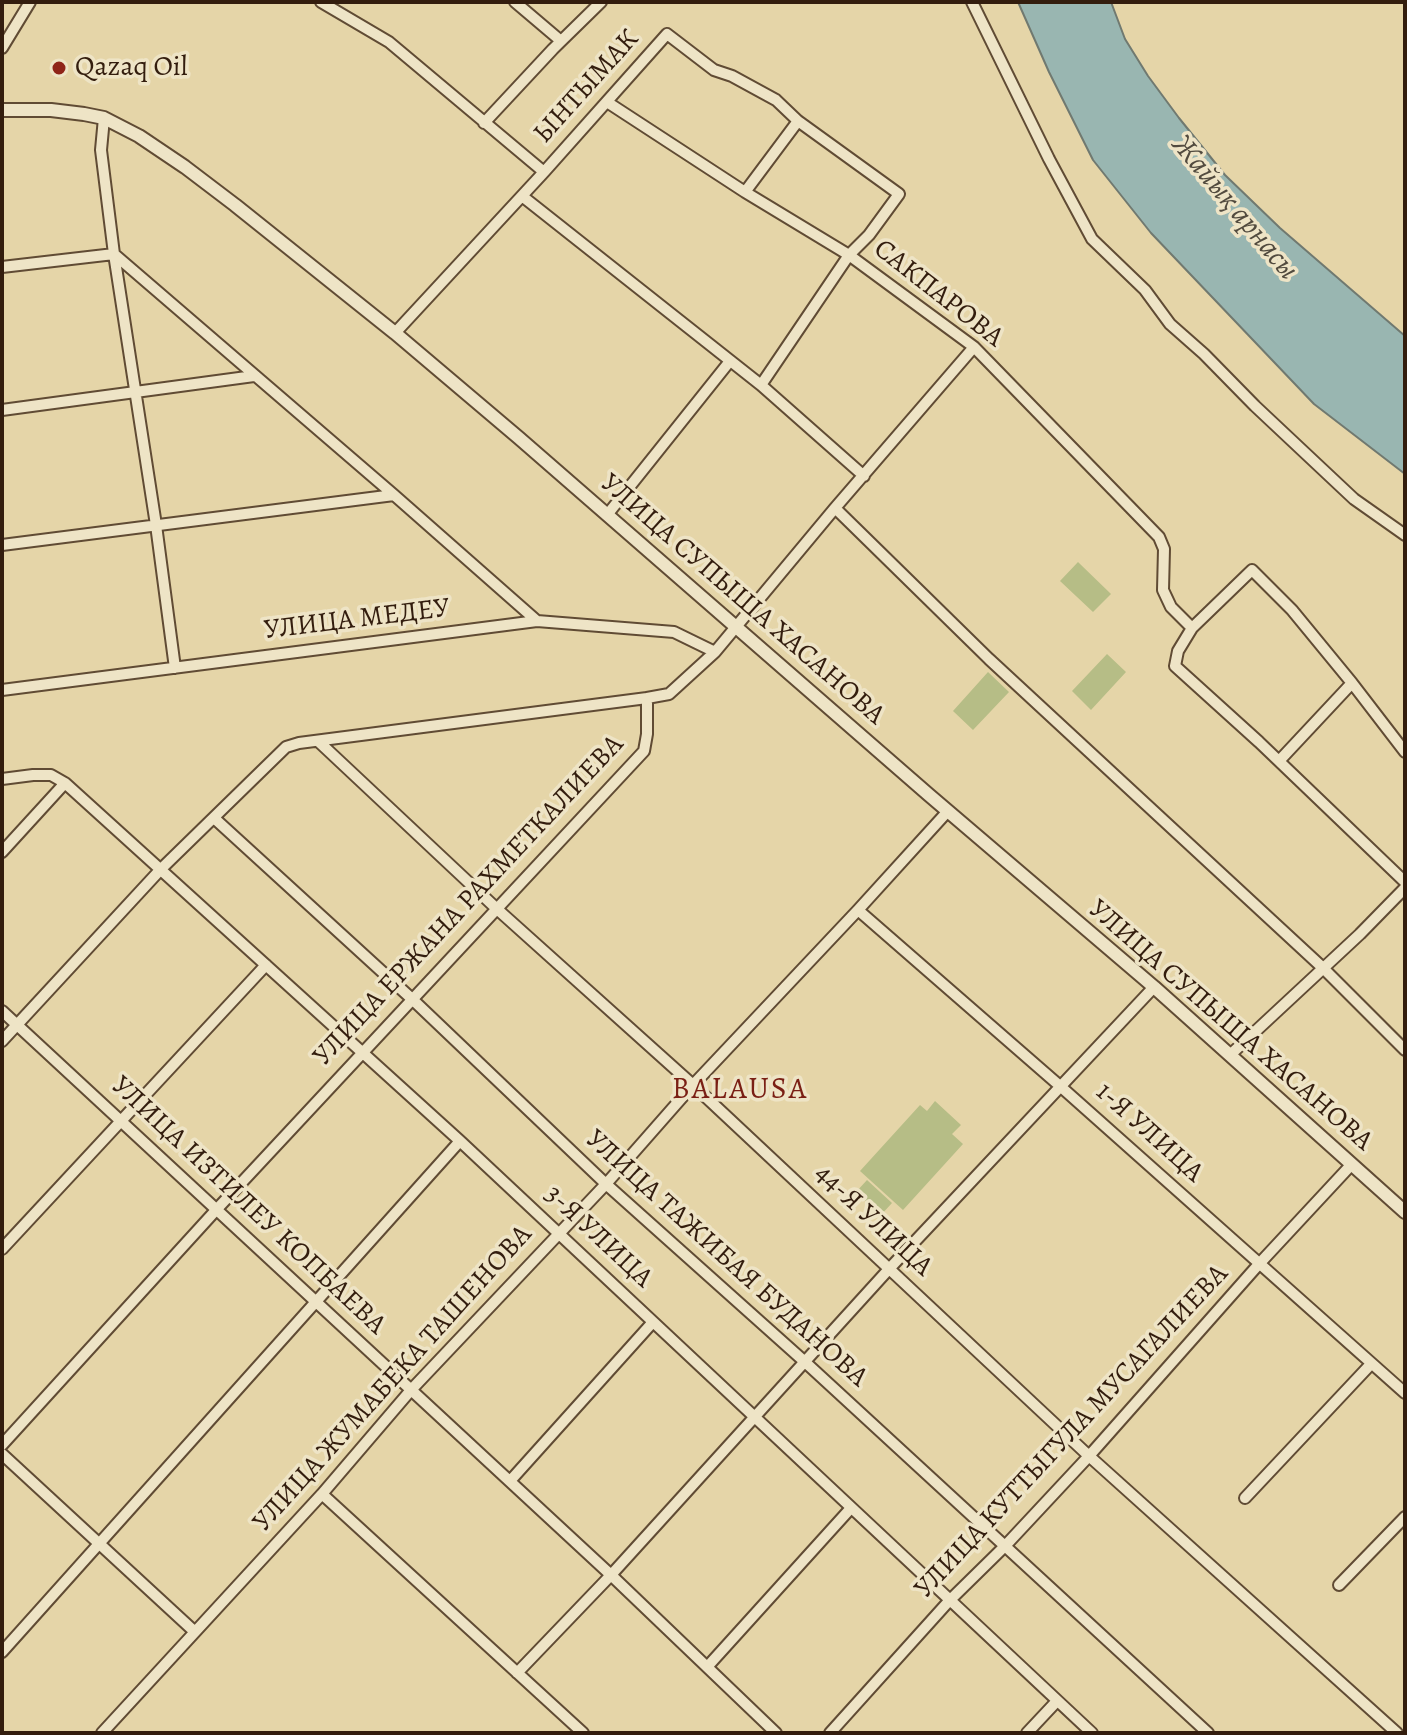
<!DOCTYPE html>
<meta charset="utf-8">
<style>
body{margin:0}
#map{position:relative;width:1407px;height:1735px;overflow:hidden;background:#e5d5a8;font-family:Alegreya,serif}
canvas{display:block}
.frame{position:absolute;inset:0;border:4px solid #331d0e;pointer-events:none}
</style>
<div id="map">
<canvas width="1407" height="1735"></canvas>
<div class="frame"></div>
</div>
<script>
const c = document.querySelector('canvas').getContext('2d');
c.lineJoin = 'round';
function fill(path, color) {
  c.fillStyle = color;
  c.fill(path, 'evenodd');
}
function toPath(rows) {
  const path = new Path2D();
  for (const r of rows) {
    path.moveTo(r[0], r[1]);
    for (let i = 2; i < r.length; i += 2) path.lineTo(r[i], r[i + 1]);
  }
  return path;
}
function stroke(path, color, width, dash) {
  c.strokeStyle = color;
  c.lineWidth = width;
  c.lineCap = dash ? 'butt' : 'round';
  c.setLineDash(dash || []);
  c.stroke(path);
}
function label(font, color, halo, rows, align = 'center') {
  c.font = font + ' Alegreya,serif';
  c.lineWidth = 7;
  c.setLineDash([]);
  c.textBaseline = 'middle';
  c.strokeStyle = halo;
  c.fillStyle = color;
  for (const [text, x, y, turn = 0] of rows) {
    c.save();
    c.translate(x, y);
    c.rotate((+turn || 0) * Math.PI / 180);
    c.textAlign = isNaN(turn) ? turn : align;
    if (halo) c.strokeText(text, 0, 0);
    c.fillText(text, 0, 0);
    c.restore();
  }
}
const green = toPath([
 [1078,562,1111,594,1093,612,1060,581],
 [1107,654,1126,672,1091,710,1072,691],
 [988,672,1009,692,973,730,953,711],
 [935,1101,961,1125,952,1134,963,1144,903,1210,860,1171,920,1105,927,1111],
 [867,1180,892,1203,881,1215,856,1192]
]);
const water = toPath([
 [1018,2,1111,2,1125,39,1148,76,1179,118,1225,175,1280,228,1405,336,1405,474,1314,404,1151,233,1093,160,1049,72,1018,2]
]);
const minor = toPath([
 [321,2,389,42,544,172],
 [515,2,561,41],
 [972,2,1049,159,1092,239,1145,290,1170,324,1204,354,1255,406,1354,499,1405,535],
 [2,48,30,2],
 [607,102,745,192,849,255,974,347,1159,537,1164,549,1163,590,1171,607,1192,628],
 [104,118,101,150,114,254,156,525,175,668],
 [484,123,553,49,601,2],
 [745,192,798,121],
 [522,196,761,385,864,476],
 [2,267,114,254,394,495,537,621],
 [395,333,544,172,667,34,714,70,732,76,776,100,798,121,899,194,869,235,849,255,761,385],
 [2,410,254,376],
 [835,508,989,659,1323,968,1405,1050],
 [607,515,730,361],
 [2,545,394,495],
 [2,690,537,621,674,632,715,652],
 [318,741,497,909,693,1085,1089,1456,1397,1733],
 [1405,752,1352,683,1292,610,1252,570,1192,628,1178,651,1175,666,1259,742,1405,882],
 [1279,761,1352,683],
 [2,779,33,775,51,775,65,783,460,1141,1092,1733],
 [214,818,412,999,606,1184,805,1362,1208,1733],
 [2,852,65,783],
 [858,910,1060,1086,1405,1393],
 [2,1011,611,1575,776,1733],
 [2,1041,161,869,286,747,299,743,647,698],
 [1230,1055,1360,934,1405,888],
 [2,1249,266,965],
 [2,1445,217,1209,644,751,647,734,647,698,669,694,715,652,835,508,974,347],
 [2,1454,195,1632],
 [510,1481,653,1322],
 [322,1494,583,1733],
 [1245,1498,1371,1364],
 [1339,1585,1405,1517],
 [2,1652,460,1141],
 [708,1666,851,1508],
 [517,1673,611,1575,889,1269,1154,987],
 [102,1733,322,1494,411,1390,606,1184,693,1085,858,910,948,811],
 [830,1733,949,1601,1005,1546,1089,1456,1259,1264,1352,1164],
 [1027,1733,1057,1701]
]);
const tertiary = toPath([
 [2,110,51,110,84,114,104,118,139,136,185,167,235,205,395,333,519,438,929,795,1154,987,1405,1212]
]);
const markers = [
 [59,68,8,"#8f2418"]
];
const poiNames = [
 ["Qazaq Oil",75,68]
];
const streetNames = [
 ["ЫНТЫМАК",587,87,-48],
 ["САКПАРОВА",938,294,38],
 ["УЛИЦА СУПЫША ХАСАНОВА",742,600,41],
 ["УЛИЦА МЕДЕУ",357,620,-7],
 ["УЛИЦА ЕРЖАНА РАХМЕТКАЛИЕВА",469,901,-47],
 ["УЛИЦА СУПЫША ХАСАНОВА",1230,1026,41],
 ["1-Я УЛИЦА",1149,1133,42],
 ["УЛИЦА ИЗТИЛЕУ КОПБАЕВА",248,1206,43],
 ["44-Я УЛИЦА",873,1221,43],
 ["3-Я УЛИЦА",598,1237,43],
 ["УЛИЦА ТАЖИБАЯ БУДАНОВА",726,1259,42],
 ["УЛИЦА ЖУМАБЕКА ТАШЕНОВА",393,1379,-48],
 ["УЛИЦА КУТТЫГУЛА МУСАГАЛИЕВА",1072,1432,-47]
];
const waterNames = [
 ["Жайық арнасы",1234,208,50]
];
const neighbourhoodNames = [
 ["BALAUSA",740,1091]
];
fill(green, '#b6bd86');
fill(water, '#99b6b1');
stroke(water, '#707970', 2);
stroke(minor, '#604b34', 14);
stroke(tertiary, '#604b34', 16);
stroke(minor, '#eee4c6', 10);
stroke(tertiary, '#eee4c6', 12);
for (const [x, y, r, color] of markers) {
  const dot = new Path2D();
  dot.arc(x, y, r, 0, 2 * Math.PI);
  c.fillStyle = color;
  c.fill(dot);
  stroke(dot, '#eee4c6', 3);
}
label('28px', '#331d0e', '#eee4c6', poiNames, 'left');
label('28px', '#331d0e', '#eee4c6', streetNames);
label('italic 30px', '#524b3f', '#eee4c6', waterNames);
c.letterSpacing = '2px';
label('30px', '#7a1f14', '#eee4c6', neighbourhoodNames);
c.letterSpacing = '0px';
</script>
